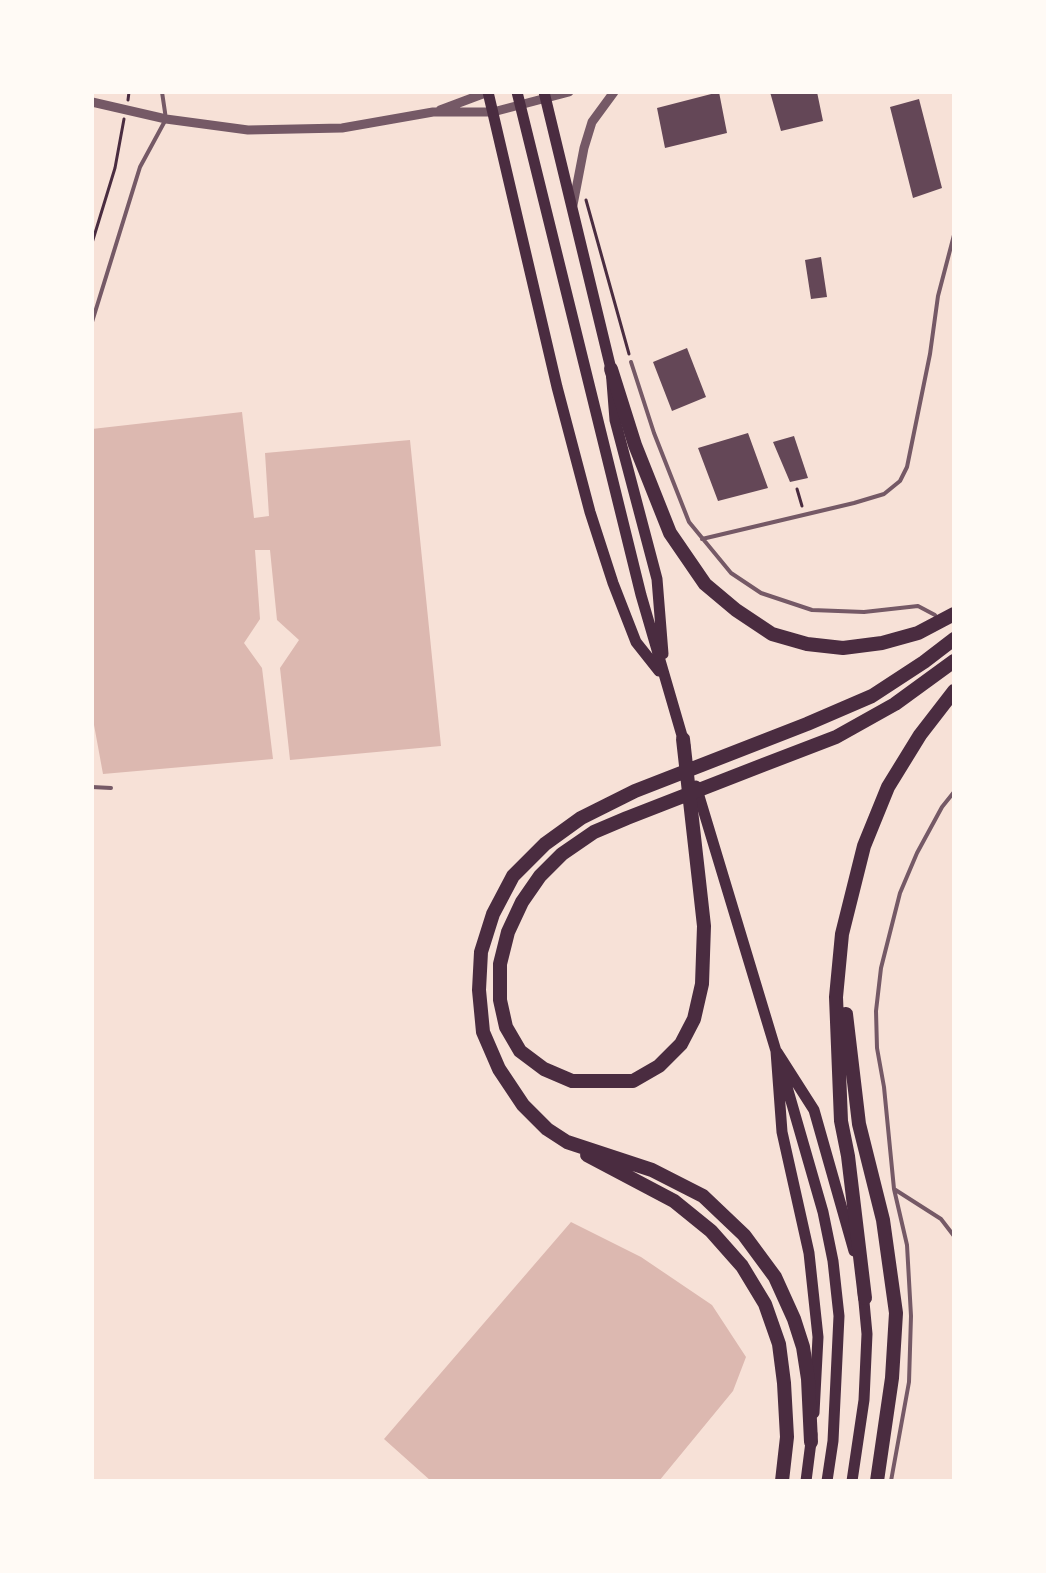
<!DOCTYPE html>
<style>
body{margin:0}
#map{position:relative;width:1046px;height:1573px;overflow:hidden;background:#f7e1d7;font-family:"Nunito Sans",sans-serif}
canvas{display:block}
.frame{position:absolute;inset:0;border:94px solid #fffaf5;pointer-events:none}
</style>
<div id="map">
<canvas width="1046" height="1573"></canvas>
<div class="frame"></div>
</div>
<script>
const c = document.querySelector('canvas').getContext('2d');
c.lineJoin = 'round';
function fill(path, color) {
  c.fillStyle = color;
  c.fill(path, 'evenodd');
}
function toPath(rows) {
  const path = new Path2D();
  for (const r of rows) {
    path.moveTo(r[0], r[1]);
    for (let i = 2; i < r.length; i += 2) path.lineTo(r[i], r[i + 1]);
  }
  return path;
}
function stroke(path, color, width, dash) {
  c.strokeStyle = color;
  c.lineWidth = width;
  c.lineCap = dash ? 'butt' : 'round';
  c.setLineDash(dash || []);
  c.stroke(path);
}
const water = toPath([
 [242,412,254,518,269,516,265,453,410,440,441,746,290,760,280,668,299,640,277,620,270,550,255,550,260,619,244,643,262,668,273,759,103,774,92,714,92,429],
 [571,1222,641,1257,712,1305,746,1357,733,1391,659,1481,431,1481,384,1439]
]);
const building = toPath([
 [719,92,727,133,665,148,657,108],
 [770,92,817,92,823,121,781,131],
 [919,99,942,188,913,198,890,107],
 [821,257,827,297,811,299,805,260],
 [687,348,706,397,672,411,653,362],
 [748,433,768,488,718,501,698,448],
 [794,436,808,478,790,482,773,442]
]);
const path = toPath([
 [128,100,129,92],
 [586,200,629,354],
 [92,243,115,168,124,119],
 [797,489,802,506]
]);
const service = toPath([
 [92,322,140,167,166,119,162,92],
 [631,362,654,433,689,522,731,573,761,593,812,610,864,612,918,606,935,615],
 [702,539,854,503,884,494,900,481,907,467,930,354,938,296,954,235],
 [92,787,111,788],
 [954,792,942,807,917,853,900,893,881,968,876,1011,877,1048,884,1087,894,1189,941,1219,954,1236],
 [891,1481,909,1382,911,1316,907,1245,894,1189]
]);
const tertiary = toPath([
 [92,102,166,119,248,130,342,128,433,112,493,112,569,92],
 [440,110,488,92],
 [573,205,584,148,592,122,614,92]
]);
const secondary = toPath([
 [488,92,557,387,590,512,613,583,636,642,659,671],
 [517,92,641,595,685,746],
 [544,92,611,369,615,420,657,579,663,654],
 [696,786,776,1051,782,1132,809,1253,818,1337,814,1413],
 [777,1052,814,1110,854,1251],
 [783,1073,823,1212,833,1261,839,1316,833,1441,827,1481],
 [806,1481,812,1434],
 [852,1481,864,1400,867,1334,863,1291]
]);
const motorway = toPath([
 [611,369,635,445,670,533,705,584,736,610,772,634,807,644,843,648,882,643,918,633,954,614],
 [683,739,699,881,704,926,702,984,694,1019,681,1044,659,1066,633,1081,572,1081,544,1069,520,1051,506,1027,500,1000,500,964,508,932,522,902,540,876,562,854,594,832,627,818,763,765,836,737,895,704,954,661],
 [846,1014,859,1124,883,1220,896,1313,892,1378,877,1481],
 [587,1155,674,1201,711,1231,742,1266,765,1304,779,1344,784,1383,787,1437,782,1481],
 [865,1298,848,1156,841,1121,836,997,842,934,864,846,888,787,920,735,954,691],
 [811,1442,808,1379,803,1347,794,1319,775,1277,744,1235,703,1196,652,1170,567,1142,547,1129,523,1105,499,1069,483,1032,479,990,481,952,493,914,513,876,545,844,581,818,635,791,807,724,872,696,924,662,954,639]
]);
fill(water, '#dcb8b0');
fill(building, '#644757');
stroke(path, '#4a2c40', 3);
stroke(service, '#755966', 4);
stroke(tertiary, '#755966', 9);
stroke(secondary, '#4a2c40', 11);
stroke(motorway, '#4a2c40', 14);
</script>
